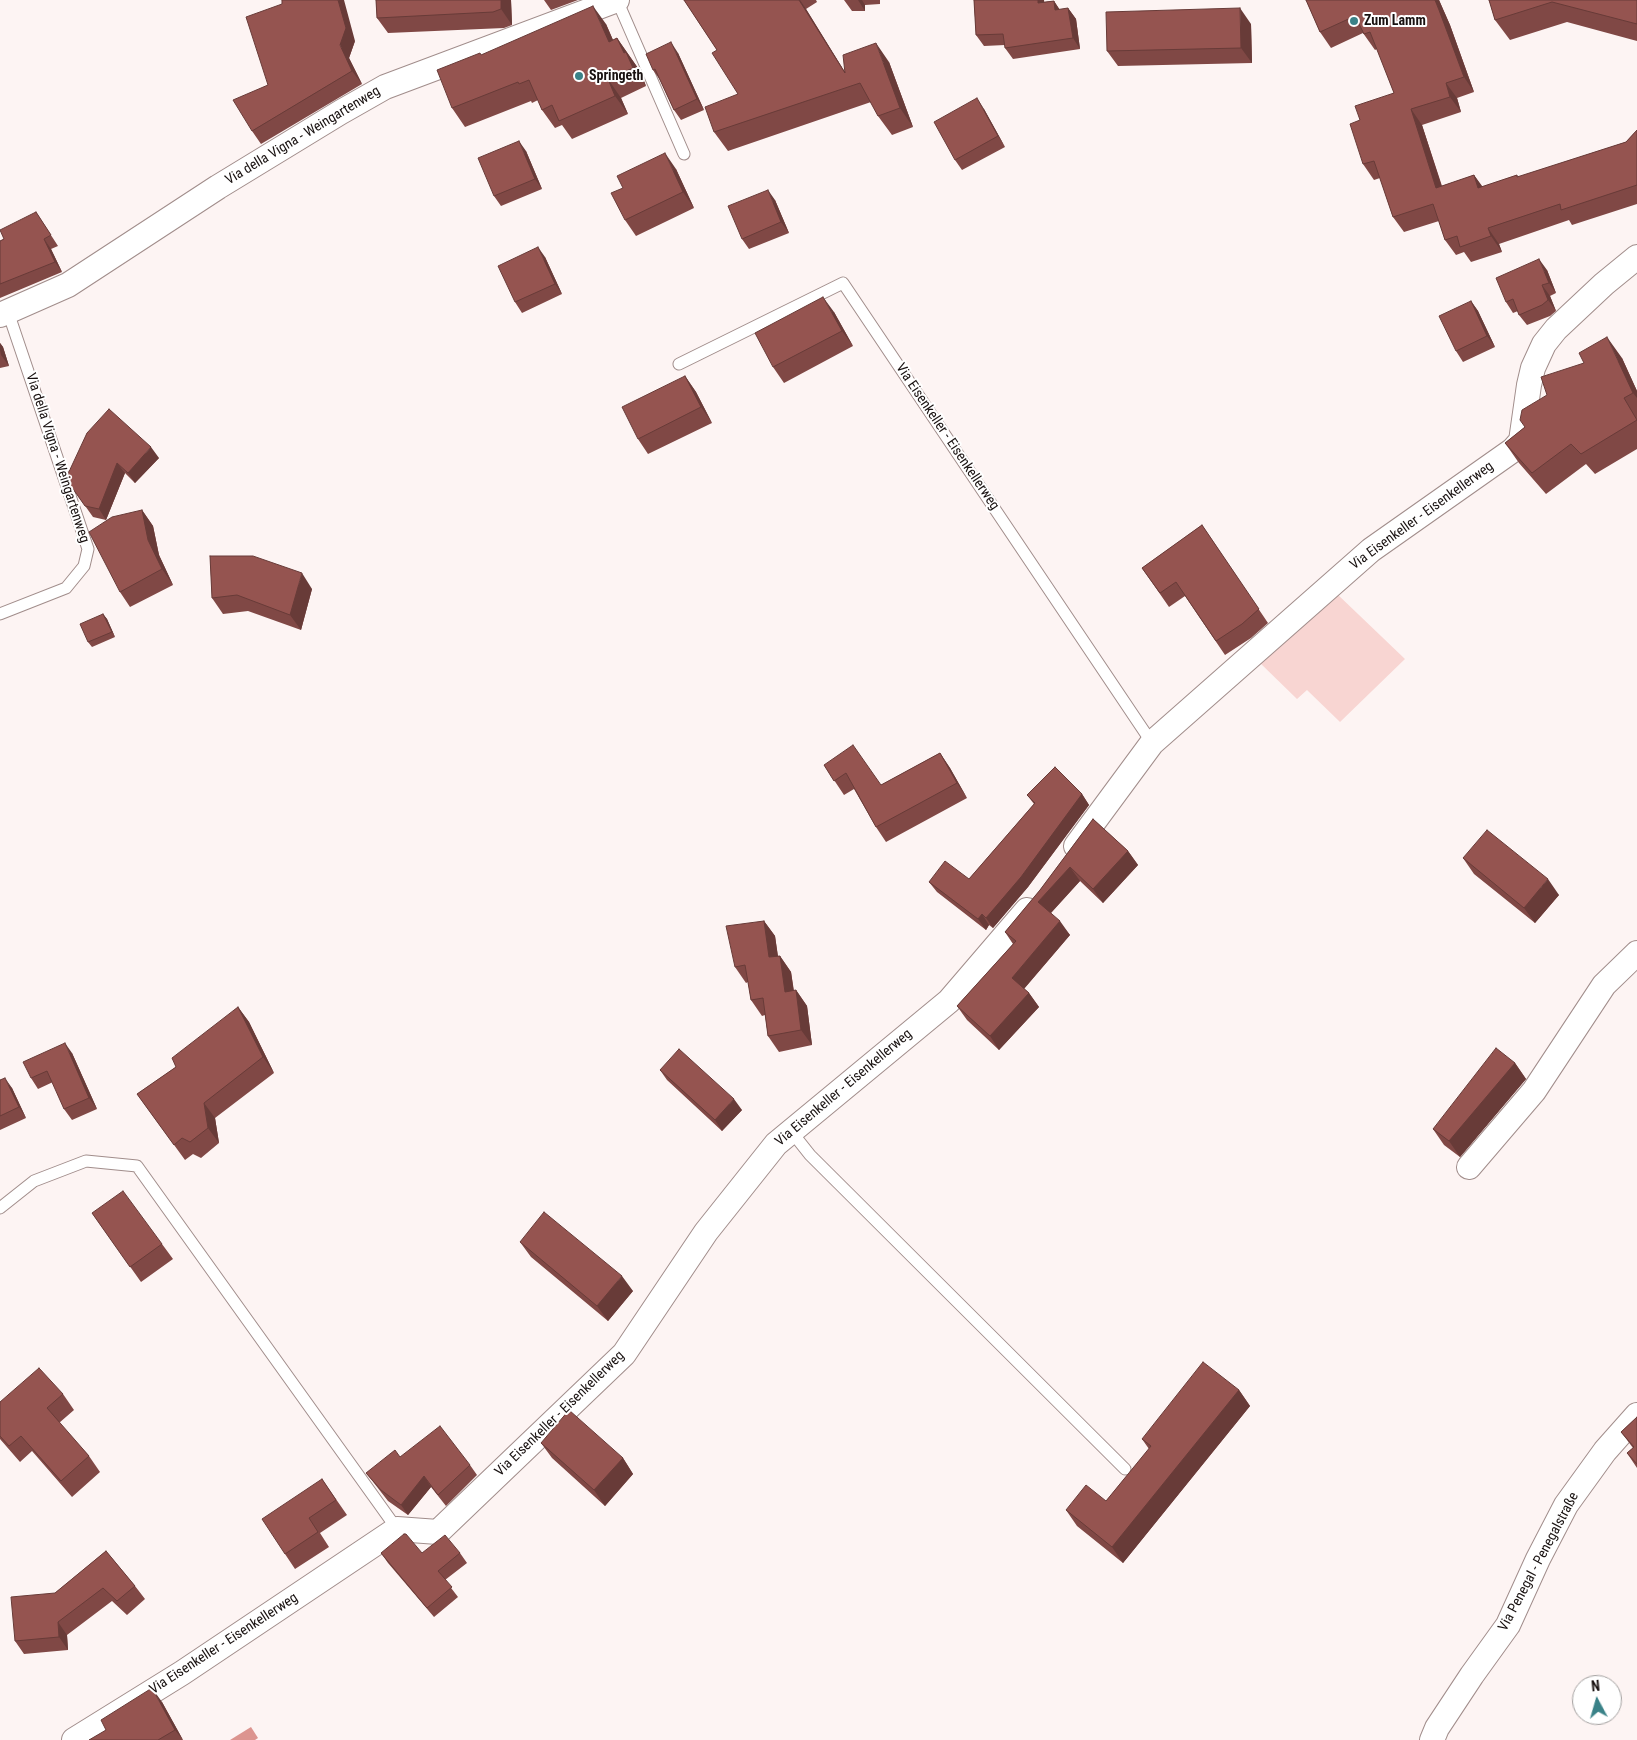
<!DOCTYPE html>
<meta charset="utf-8">
<style>
body{margin:0}
#map{position:relative;width:1637px;height:1740px;overflow:hidden;background:#fdf4f3;font-family:"Roboto Condensed",sans-serif}
canvas{display:block}
.north{position:absolute;left:1572px;top:1675px;width:50px;height:50px;box-sizing:border-box;background:#fff;border:1px solid #a3a09f;border-radius:50%;rotate:354deg;font-size:14px;font-weight:700;line-height:20px;text-align:center;color:#181110}
.north::after{content:'';display:block;margin:auto;width:18px;height:22px;background:#3a8288;clip-path:polygon(50% 0,100% 100%,50% 72%,0 100%)}
</style>
<div id="map">
<canvas width="1637" height="1740"></canvas>
<div class="north">N</div>
</div>
<script>
const c = document.querySelector('canvas').getContext('2d');
c.lineJoin = 'round';
function fill(path, color) {
  c.fillStyle = color;
  c.fill(path, 'evenodd');
}
function toPath(rows) {
  const path = new Path2D();
  for (const r of rows) {
    path.moveTo(r[0], r[1]);
    for (let i = 2; i < r.length; i += 2) path.lineTo(r[i], r[i + 1]);
  }
  return path;
}
function stroke(path, color, width, dash) {
  c.strokeStyle = color;
  c.lineWidth = width;
  c.lineCap = dash ? 'butt' : 'round';
  c.setLineDash(dash || []);
  c.stroke(path);
}
function label(font, color, halo, rows, align = 'center') {
  c.font = font + ' "Roboto Condensed",sans-serif';
  c.lineWidth = 4;
  c.setLineDash([]);
  c.textBaseline = 'middle';
  c.strokeStyle = halo;
  c.fillStyle = color;
  for (const [text, x, y, turn = 0] of rows) {
    c.save();
    c.translate(x, y);
    c.rotate((+turn || 0) * Math.PI / 180);
    c.textAlign = isNaN(turn) ? turn : align;
    if (halo) c.strokeText(text, 0, 0);
    c.fillText(text, 0, 0);
    c.restore();
  }
}
const green = toPath([
 [1335,592,1405,659,1340,722,1307,690,1297,699,1259,662]
]);
const water = toPath([
 [251,1727,258,1738,255,1740,230,1740]
]);
const service = toPath([
 [617,0,684,154],
 [679,364,843,283,1152,743],
 [0,614,66,588,84,566,88,549,8,312],
 [791,1131,810,1155,1125,1469],
 [0,1208,34,1181,86,1161,137,1166,397,1529]
]);
const minor = toPath([
 [0,315,68,285,218,187,341,112,385,87,617,0],
 [1076,846,1152,743,1371,550,1513,450,1521,441,1529,385,1533,368,1544,344,1556,329,1604,284,1637,257],
 [1469,1167,1534,1091,1604,985,1637,953],
 [74,1740,182,1673,397,1529,438,1532,624,1354,706,1232,776,1144,949,1001,1027,910],
 [1432,1740,1437,1728,1472,1675,1508,1625,1538,1559,1566,1505,1605,1451,1637,1415]
]);
const wall = toPath([
 [376,0,511,0,512,25,504,28,388,33,377,18],
 [544,0,578,0,551,10],
 [684,0,816,0,817,2,806,9,844,71,889,62,913,127,892,135,878,116,871,102,728,151,714,132,738,94,717,50],
 [844,0,880,0,880,4,865,5,865,11,852,11],
 [974,0,1044,0,1044,2,1054,1,1060,10,1068,8,1076,19,1080,49,1013,59,1005,48,1005,45,984,46,976,35],
 [1306,0,1439,0,1450,25,1474,92,1457,98,1461,112,1422,125,1442,186,1474,175,1482,187,1517,175,1518,177,1626,142,1637,130,1637,204,1572,225,1569,220,1499,244,1502,252,1471,262,1464,252,1456,255,1445,240,1439,221,1404,232,1393,217,1380,178,1374,180,1363,164,1360,120,1394,93,1377,49,1375,50,1363,33,1331,48,1320,32],
 [1489,0,1637,0,1637,41,1567,22,1510,40,1495,20],
 [606,24,613,40,617,38,640,71,646,86,621,98,628,114,572,139,562,125,555,128,542,110,538,100,532,103,531,101,465,127,452,108,482,55],
 [1251,24,1252,63,1118,66,1107,51],
 [355,41,349,58,362,84,261,144,252,131,268,85],
 [678,53,704,110,681,120,674,110,660,80,653,70],
 [984,109,1005,147,962,170,955,160],
 [526,151,542,189,501,206,494,196],
 [676,169,694,208,636,236,625,220],
 [775,200,789,233,749,249,742,239],
 [36,212,58,246,51,249,62,272,0,298,0,241,4,239],
 [545,257,562,294,522,313,515,302],
 [1547,270,1556,293,1550,296,1556,311,1550,316,1527,325,1519,315,1518,311,1513,313,1506,302],
 [1471,301,1478,311,1495,347,1463,362,1456,351],
 [834,312,853,346,784,383,773,367],
 [0,343,3,347,9,366,0,368],
 [1622,358,1637,391,1637,449,1595,474,1586,464,1546,494,1519,463,1505,443,1525,427],
 [685,376,696,392,712,423,648,454,638,439],
 [87,433,159,458,135,483,125,473,106,520,93,517,71,486],
 [142,510,153,526,159,555,173,585,130,607,120,592],
 [1202,525,1268,623,1251,638,1225,655,1185,596,1169,607,1142,568],
 [210,556,312,589,301,630,248,611,223,614,212,598],
 [103,614,107,619,115,637,92,647,88,642],
 [940,753,950,768,967,798,886,842,876,827,854,789,844,795,824,765,881,785],
 [1082,794,1089,805,1028,887,993,928,989,925,986,930,937,892,929,882,969,879,1034,804,1027,795],
 [1093,819,1128,851,1138,865,1103,903,1080,881,1051,913,1070,935,1024,989,1029,993,1039,1007,999,1050,967,1020,957,1006,1013,944,1005,932,1040,890],
 [1463,858,1559,895,1535,923,1474,874],
 [764,921,775,936,778,956,780,956,791,972,794,991,796,990,807,1006,812,1045,779,1052,768,1036,765,1015,762,1016,751,1000,748,982,746,983,735,967],
 [238,1007,249,1022,274,1073,215,1118,219,1143,201,1158,193,1154,185,1160,137,1094,176,1067],
 [72,1053,97,1109,72,1120,64,1109,53,1082,38,1089,31,1078],
 [1515,1063,1526,1079,1460,1157,1444,1145,1433,1129],
 [660,1070,742,1110,722,1131,667,1080],
 [0,1080,12,1088,26,1118,0,1130],
 [92,1213,162,1244,173,1259,141,1282],
 [520,1242,633,1291,608,1321,531,1257],
 [1239,1390,1250,1406,1123,1563,1077,1526,1066,1510,1106,1501,1149,1449,1142,1439],
 [63,1394,74,1410,59,1423,89,1456,100,1472,72,1497,32,1451,20,1462,0,1439,0,1402],
 [1637,1417,1637,1468,1627,1453,1633,1448,1621,1432],
 [541,1443,623,1458,633,1474,605,1506,552,1458],
 [400,1457,470,1465,477,1475,446,1506,431,1487,408,1515,388,1501,374,1483,366,1473],
 [322,1479,347,1515,320,1533,329,1547,295,1569,285,1554],
 [106,1551,135,1586,145,1599,127,1615,112,1601,67,1635,68,1650,24,1654,15,1641,55,1593],
 [381,1553,460,1553,467,1563,445,1580,458,1597,434,1617,388,1563],
 [162,1702,183,1740,89,1740]
]);
const shadedWall = toPath([
 [338,0,344,0,355,41,349,58,362,84,352,71,340,45],
 [501,0,511,0,512,25,501,9],
 [799,0,800,0,806,9,853,85,845,73],
 [858,0,862,0,865,5,865,11],
 [1038,0,1044,0,1046,14,1038,3],
 [1435,0,1439,0,1450,25,1474,92,1464,77],
 [1054,1,1061,12,1055,10],
 [593,6,606,24,622,61,609,42],
 [1068,8,1076,19,1080,49,1073,38],
 [1240,8,1251,24,1252,63,1241,48],
 [617,38,640,71,646,86,624,53],
 [671,42,678,53,704,110,697,99],
 [876,43,889,62,913,127,900,108],
 [608,79,621,98,628,114,615,96],
 [1446,83,1457,98,1461,112,1450,97],
 [977,98,984,109,1005,147,998,136],
 [1411,109,1422,125,1447,203,1436,188],
 [519,141,526,151,542,189,535,179],
 [665,153,676,169,694,208,683,192],
 [1474,175,1485,190,1478,188],
 [768,190,775,200,789,233,781,222],
 [1488,228,1499,244,1502,252,1491,236],
 [44,239,51,249,62,272,55,262],
 [538,247,545,257,562,294,555,284],
 [1539,259,1547,270,1556,293,1549,283],
 [1542,285,1550,296,1556,311,1548,300],
 [823,297,834,312,853,346,842,331],
 [1471,301,1478,311,1495,347,1487,336],
 [1607,337,1622,358,1637,391,1637,398,1633,393],
 [0,343,3,347,9,366,1,355,0,350],
 [685,376,696,392,712,423,701,407],
 [151,447,159,458,135,483,128,473],
 [117,463,125,473,106,520,99,509],
 [142,510,153,526,159,555,173,585,162,569,148,540],
 [302,573,312,589,301,630,290,615],
 [103,614,107,619,115,637,112,632],
 [940,753,950,768,967,798,957,783],
 [1082,794,1089,805,1028,887,993,928,986,918],
 [1128,851,1138,865,1103,903,1093,889],
 [1070,867,1080,881,1048,916,1038,902],
 [1548,879,1559,895,1535,923,1524,908],
 [982,914,989,925,986,930,978,919],
 [764,921,775,936,780,972,769,957],
 [1060,921,1070,935,1022,991,1012,978],
 [780,956,791,972,796,1008,785,992],
 [796,990,807,1006,812,1045,801,1030],
 [1029,993,1039,1007,999,1050,990,1036],
 [238,1007,249,1022,274,1073,263,1057],
 [65,1043,72,1053,97,1109,89,1098],
 [1515,1063,1526,1079,1460,1157,1449,1141],
 [5,1078,12,1088,26,1118,19,1107],
 [734,1099,742,1110,722,1131,715,1120],
 [204,1103,215,1118,219,1143,208,1128],
 [622,1276,633,1291,608,1321,597,1306],
 [1239,1390,1250,1406,1123,1563,1112,1547],
 [623,1458,633,1474,605,1506,594,1490],
 [424,1476,431,1487,408,1515,401,1505],
 [58,1622,67,1635,68,1650,59,1637],
 [152,1688,162,1702,183,1740,175,1730]
]);
const building = toPath([
 [282,0,338,0,346,28,340,45,352,71,252,131,233,100,268,85,246,17,282,4,282,0],
 [376,0,501,0,501,9,493,12,377,18,376,0],
 [684,0,799,0,845,73,843,55,876,43,900,108,878,116,860,83,714,132,705,107,738,94,712,53,717,50,684,0],
 [974,0,1038,0,1038,3,1054,1,1055,10,1068,8,1073,38,1005,48,1003,34,976,35,974,0],
 [1306,0,1435,0,1439,10,1464,77,1446,83,1450,97,1411,109,1436,188,1474,175,1478,188,1517,175,1517,177,1626,142,1637,130,1637,185,1561,210,1560,204,1488,228,1491,236,1460,247,1457,236,1445,240,1433,204,1393,217,1374,161,1363,164,1350,124,1360,120,1355,106,1394,93,1370,32,1364,34,1355,16,1320,32,1306,0],
 [1489,0,1637,0,1637,24,1552,2,1495,20,1489,0],
 [593,6,609,42,617,38,624,53,626,52,633,68,608,79,615,96,559,121,552,105,542,110,529,80,519,84,518,82,452,108,437,70,480,53,481,55,593,6],
 [1240,8,1241,48,1107,51,1106,12,1240,8],
 [671,42,697,99,674,110,655,69,653,70,646,54,671,42],
 [977,98,998,136,955,160,934,122,977,98],
 [519,141,535,179,494,196,478,158,519,141],
 [665,153,683,192,625,220,611,193,623,188,617,176,665,153],
 [768,190,781,222,742,239,728,206,768,190],
 [36,212,51,235,44,239,55,262,0,284,0,241,4,239,0,230,36,212],
 [538,247,555,284,515,302,498,266,538,247],
 [1539,259,1549,283,1542,285,1548,300,1542,305,1519,315,1513,299,1506,302,1496,278,1539,259],
 [823,297,842,331,773,367,755,333,823,297],
 [1471,301,1487,336,1456,351,1439,316,1471,301],
 [1607,337,1633,393,1624,398,1637,420,1581,454,1571,444,1532,473,1505,443,1525,427,1520,420,1522,410,1547,395,1541,377,1584,363,1579,353,1607,337],
 [685,376,701,407,638,439,622,407,685,376],
 [109,409,151,447,128,473,117,463,99,509,85,506,71,486,67,476,87,433,109,409],
 [142,510,148,540,162,569,120,592,89,532,112,517,142,510],
 [1202,525,1259,609,1242,624,1216,641,1176,582,1160,593,1142,568,1202,525],
 [210,556,253,556,302,573,290,615,237,595,212,598,210,556],
 [103,614,112,632,88,642,80,624,103,614],
 [853,745,881,785,940,753,957,783,876,827,846,773,834,781,824,765,853,745],
 [1055,767,1082,794,1021,877,986,918,982,914,978,919,929,882,945,861,969,879,1035,803,1027,795,1055,767],
 [1093,819,1128,851,1093,889,1070,867,1038,902,1060,921,1012,978,1029,993,990,1036,957,1006,1016,941,1005,932,1040,890,1093,819],
 [1487,830,1548,879,1524,908,1463,858,1487,830],
 [764,921,769,957,780,956,785,992,796,990,801,1030,768,1036,763,998,751,1000,745,965,735,967,726,926,764,921],
 [238,1007,263,1057,204,1103,208,1128,190,1142,182,1138,174,1145,137,1094,176,1067,172,1058,238,1007],
 [65,1043,89,1098,64,1109,47,1071,31,1078,23,1062,65,1043],
 [1496,1048,1515,1063,1449,1141,1433,1129,1496,1048],
 [679,1049,734,1099,715,1120,660,1070,679,1049],
 [5,1078,19,1107,0,1116,0,1080,5,1078],
 [123,1191,162,1244,130,1267,92,1213,123,1191],
 [544,1212,622,1276,597,1306,520,1242,544,1212],
 [1203,1362,1239,1390,1112,1547,1066,1510,1086,1485,1106,1501,1151,1446,1142,1439,1203,1362],
 [39,1368,63,1394,47,1408,89,1456,61,1481,21,1436,9,1446,0,1436,0,1402,39,1368],
 [569,1410,623,1458,594,1490,541,1443,569,1410],
 [1637,1417,1637,1464,1627,1453,1634,1447,1621,1432,1637,1417],
 [440,1426,470,1465,438,1495,424,1476,401,1505,381,1490,366,1473,395,1450,400,1457,440,1426],
 [322,1479,336,1500,309,1518,318,1532,285,1554,262,1519,322,1479],
 [404,1534,406,1534,422,1553,445,1535,460,1553,438,1571,452,1587,427,1608,381,1553,404,1534],
 [106,1551,135,1586,117,1601,103,1588,58,1622,59,1637,15,1641,11,1597,55,1593,106,1551],
 [152,1688,175,1730,158,1740,89,1740,106,1730,101,1720,152,1688]
]);
const markers = [
 [1354,21,5,"#3a8288"],
 [579,76,5,"#3a8288"]
];
const poiNames = [
 ["Zum Lamm",1364,21],
 ["Springeth",589,76]
];
const streetNames = [
 ["Via della Vigna - Weingartenweg",303,136,-31],
 ["Via Eisenkeller - Eisenkellerweg",947,437,56],
 ["Via della Vigna - Weingartenweg",57,458,72],
 ["Via Eisenkeller - Eisenkellerweg",1422,516,-36],
 ["Via Eisenkeller - Eisenkellerweg",844,1088,-40],
 ["Via Eisenkeller - Eisenkellerweg",560,1414,-44],
 ["Via Penegal - Penegalstraße",1539,1562,-62],
 ["Via Eisenkeller - Eisenkellerweg",224,1644,-33]
];
fill(green, '#f8d5d2');
fill(water, '#dc948f');
stroke(service, '#a18d8b', 13);
stroke(minor, '#a18d8b', 26);
stroke(service, '#fff', 11);
stroke(minor, '#fff', 24);
fill(wall, '#804845');
fill(shadedWall, '#683b38');
fill(building, '#955450');
stroke(building, '#683b38', 1);
for (const [x, y, r, color] of markers) {
  const dot = new Path2D();
  dot.arc(x, y, r, 0, 2 * Math.PI);
  c.fillStyle = color;
  c.fill(dot);
  stroke(dot, '#fff', 2);
}
label('bold 14px', '#181110', '#fff', poiNames, 'left');
label('14px', '#181110', '#fff', streetNames);
</script>
